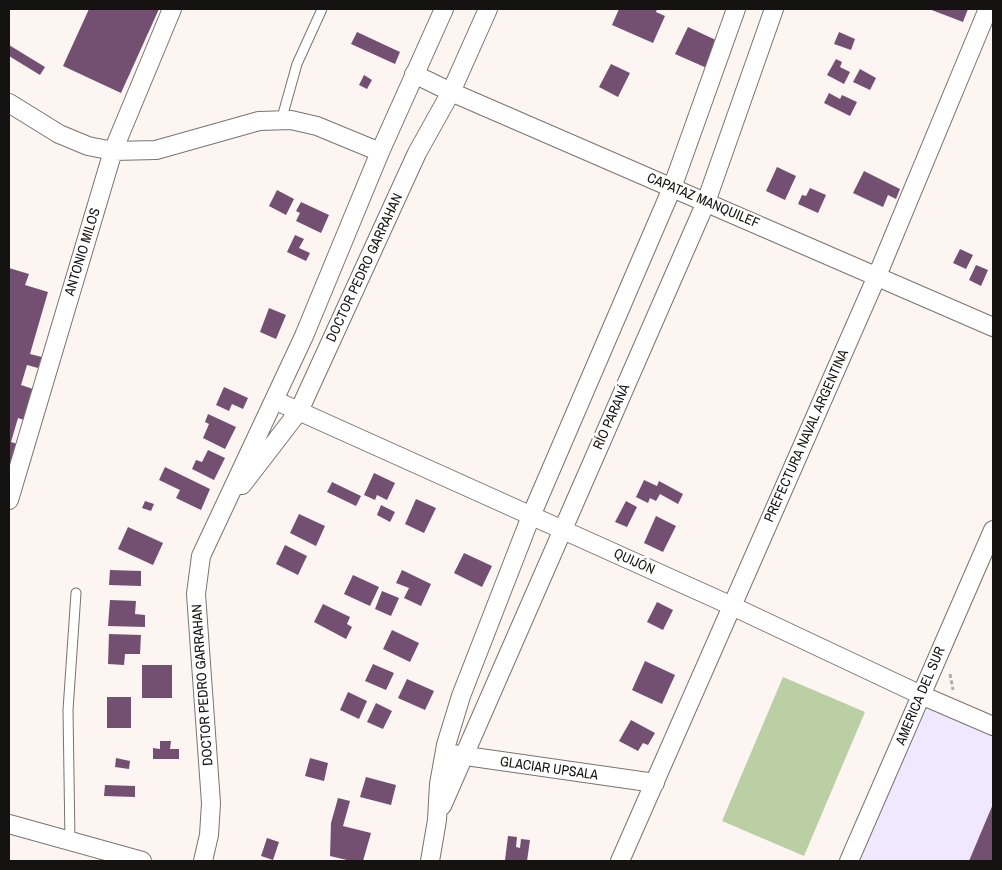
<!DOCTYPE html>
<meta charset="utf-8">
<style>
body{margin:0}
#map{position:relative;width:1002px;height:870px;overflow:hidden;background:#fcf5f1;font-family:"Archivo Narrow",sans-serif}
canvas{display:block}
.frame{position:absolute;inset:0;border:10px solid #151312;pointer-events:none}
</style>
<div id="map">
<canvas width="1002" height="870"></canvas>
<div class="frame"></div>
</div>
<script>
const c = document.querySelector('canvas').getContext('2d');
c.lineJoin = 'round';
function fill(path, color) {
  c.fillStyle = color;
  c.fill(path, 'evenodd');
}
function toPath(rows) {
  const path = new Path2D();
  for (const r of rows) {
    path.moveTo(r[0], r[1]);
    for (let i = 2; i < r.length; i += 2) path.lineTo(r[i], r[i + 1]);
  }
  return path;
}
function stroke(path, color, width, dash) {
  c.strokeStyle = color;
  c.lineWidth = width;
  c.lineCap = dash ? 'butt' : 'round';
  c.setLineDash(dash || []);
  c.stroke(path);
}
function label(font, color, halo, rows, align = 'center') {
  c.font = font + ' "Archivo Narrow",sans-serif';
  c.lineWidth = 5;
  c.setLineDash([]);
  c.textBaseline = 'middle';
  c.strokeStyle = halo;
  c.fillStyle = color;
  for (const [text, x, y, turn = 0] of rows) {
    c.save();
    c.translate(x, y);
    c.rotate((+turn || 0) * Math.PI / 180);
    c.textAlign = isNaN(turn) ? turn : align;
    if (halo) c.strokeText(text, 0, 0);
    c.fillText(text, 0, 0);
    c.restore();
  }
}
const commercial = toPath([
 [921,695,993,726,993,861,849,861]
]);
const green = toPath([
 [783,677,865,712,804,856,722,821]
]);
const building = toPath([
 [89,9,159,9,121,93,63,66],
 [619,9,657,9,656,12,665,16,653,43,612,25],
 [929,9,968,9,963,22],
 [688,27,720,42,709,69,675,54],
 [357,32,400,52,395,64,351,44],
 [839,32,855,39,851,50,834,44],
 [9,45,45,67,40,75,9,56],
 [836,59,842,62,840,67,850,72,844,84,827,75],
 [611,64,630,73,618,97,599,87],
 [860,69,876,78,870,90,853,82],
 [364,75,372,80,367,89,359,85],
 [829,93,840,99,842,95,857,102,850,116,824,103],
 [777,167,796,176,785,200,766,191],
 [864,171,900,189,896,199,888,195,883,207,853,193],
 [810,188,826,195,818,213,798,204,802,195,806,196],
 [277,190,294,199,286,215,269,206],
 [301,202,329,215,321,233,296,221,300,213,296,211],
 [295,235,304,239,299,248,310,253,306,261,287,252],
 [960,249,973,255,966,269,953,263],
 [976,265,988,270,981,286,969,280],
 [9,268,29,274,25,285,48,292,30,354,42,357,38,368,27,365,21,385,36,390,27,421,18,418,11,442,24,446,9,473],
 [269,308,286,315,276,339,260,332],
 [224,387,248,398,243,409,232,404,229,411,216,405],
 [208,414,236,427,225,449,203,438,209,424,205,422],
 [208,450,225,458,214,480,192,469,196,460,202,462],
 [165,467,210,489,201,510,176,498,180,490,159,480],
 [374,473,395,483,387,500,377,495,375,500,364,495],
 [644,480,657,486,659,481,683,494,678,504,660,494,656,501,650,498,648,503,636,497],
 [332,482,361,496,356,506,327,492],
 [416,499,436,508,424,533,405,524],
 [145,501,154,504,151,511,142,508],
 [626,501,637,507,627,527,615,522],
 [381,505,395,512,390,522,377,515],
 [299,514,325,526,316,546,290,533],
 [656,516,676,526,663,552,644,543],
 [128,527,163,543,153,565,118,549],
 [285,545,307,556,298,575,276,564],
 [464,553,492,566,482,587,454,573],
 [110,570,141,571,141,586,109,585],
 [402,570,431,584,421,606,404,598,409,588,396,583],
 [353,575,379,587,370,606,344,594],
 [382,591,399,598,391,616,375,609],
 [110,600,136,601,135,614,145,615,145,627,108,626],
 [657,602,673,610,663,630,647,622],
 [323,604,350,617,347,624,352,627,346,639,314,622],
 [392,630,419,643,410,662,383,649],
 [109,634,141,635,140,654,125,654,124,665,108,664],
 [645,661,675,675,662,704,632,690],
 [373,664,394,673,386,690,365,681],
 [142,665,172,665,172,698,142,698],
 [407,679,434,691,425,710,398,698],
 [348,692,367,701,359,719,340,710],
 [107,697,131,697,131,728,107,728],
 [376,703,392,711,383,729,367,722],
 [631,720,655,733,648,745,643,743,638,751,619,741],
 [160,741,171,741,170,749,179,749,179,759,153,759,153,748,160,749],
 [116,758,130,761,129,769,115,767],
 [310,758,328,763,324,781,305,776],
 [366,777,396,785,391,805,360,797],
 [105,785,135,786,135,797,104,796],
 [338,798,350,801,343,826,371,833,363,861,351,861,330,856,331,823],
 [993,804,993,861,969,861],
 [508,836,517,837,516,847,520,848,521,839,530,840,527,861,505,860],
 [267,838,279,842,273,860,261,856]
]);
const path = toPath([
 [950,674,953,690]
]);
const lane = toPath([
 [281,121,297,64,322,9],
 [70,841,68,710,76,593]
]);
const street = toPath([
 [414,74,451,92,993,327],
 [9,103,59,134,88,146,113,151,156,150,259,121,291,120,317,126,380,152],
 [274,400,732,606,921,695,993,726],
 [242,485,299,411,417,153,451,92,488,9],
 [9,500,113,151,172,9],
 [452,754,655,783],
 [442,806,706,202,774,9],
 [9,824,142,861],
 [203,861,209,835,211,803,196,594,201,556,304,336,380,152,444,9],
 [430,861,437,820,439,784,446,745,461,696,531,516,672,188,736,9],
 [620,861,877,276,988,9],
 [849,861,993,530]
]);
const streetNames = [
 ["CAPATAZ MANQUILEF",703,201,23],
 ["ANTONIO MILOS",83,252,-73],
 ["DOCTOR PEDRO GARRAHAN",365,268,-65],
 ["RÍO PARANÁ",612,417,-66],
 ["PREFECTURA NAVAL ARGENTINA",807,436,-66],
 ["QUIJÓN",634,562,24],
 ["DOCTOR PEDRO GARRAHAN",203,685,-94],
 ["AMERICA DEL SUR",921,696,-67],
 ["GLACIAR UPSALA",549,769,8]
];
fill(commercial, '#f0e8fe');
fill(green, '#bbcfa4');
fill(building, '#735071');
stroke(lane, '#7a7370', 11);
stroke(street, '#7a7370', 20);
stroke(path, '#b3adaa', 3, [4, 2.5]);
stroke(lane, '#fff', 9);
stroke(street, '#fff', 18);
label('14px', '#151312', '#fff', streetNames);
</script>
